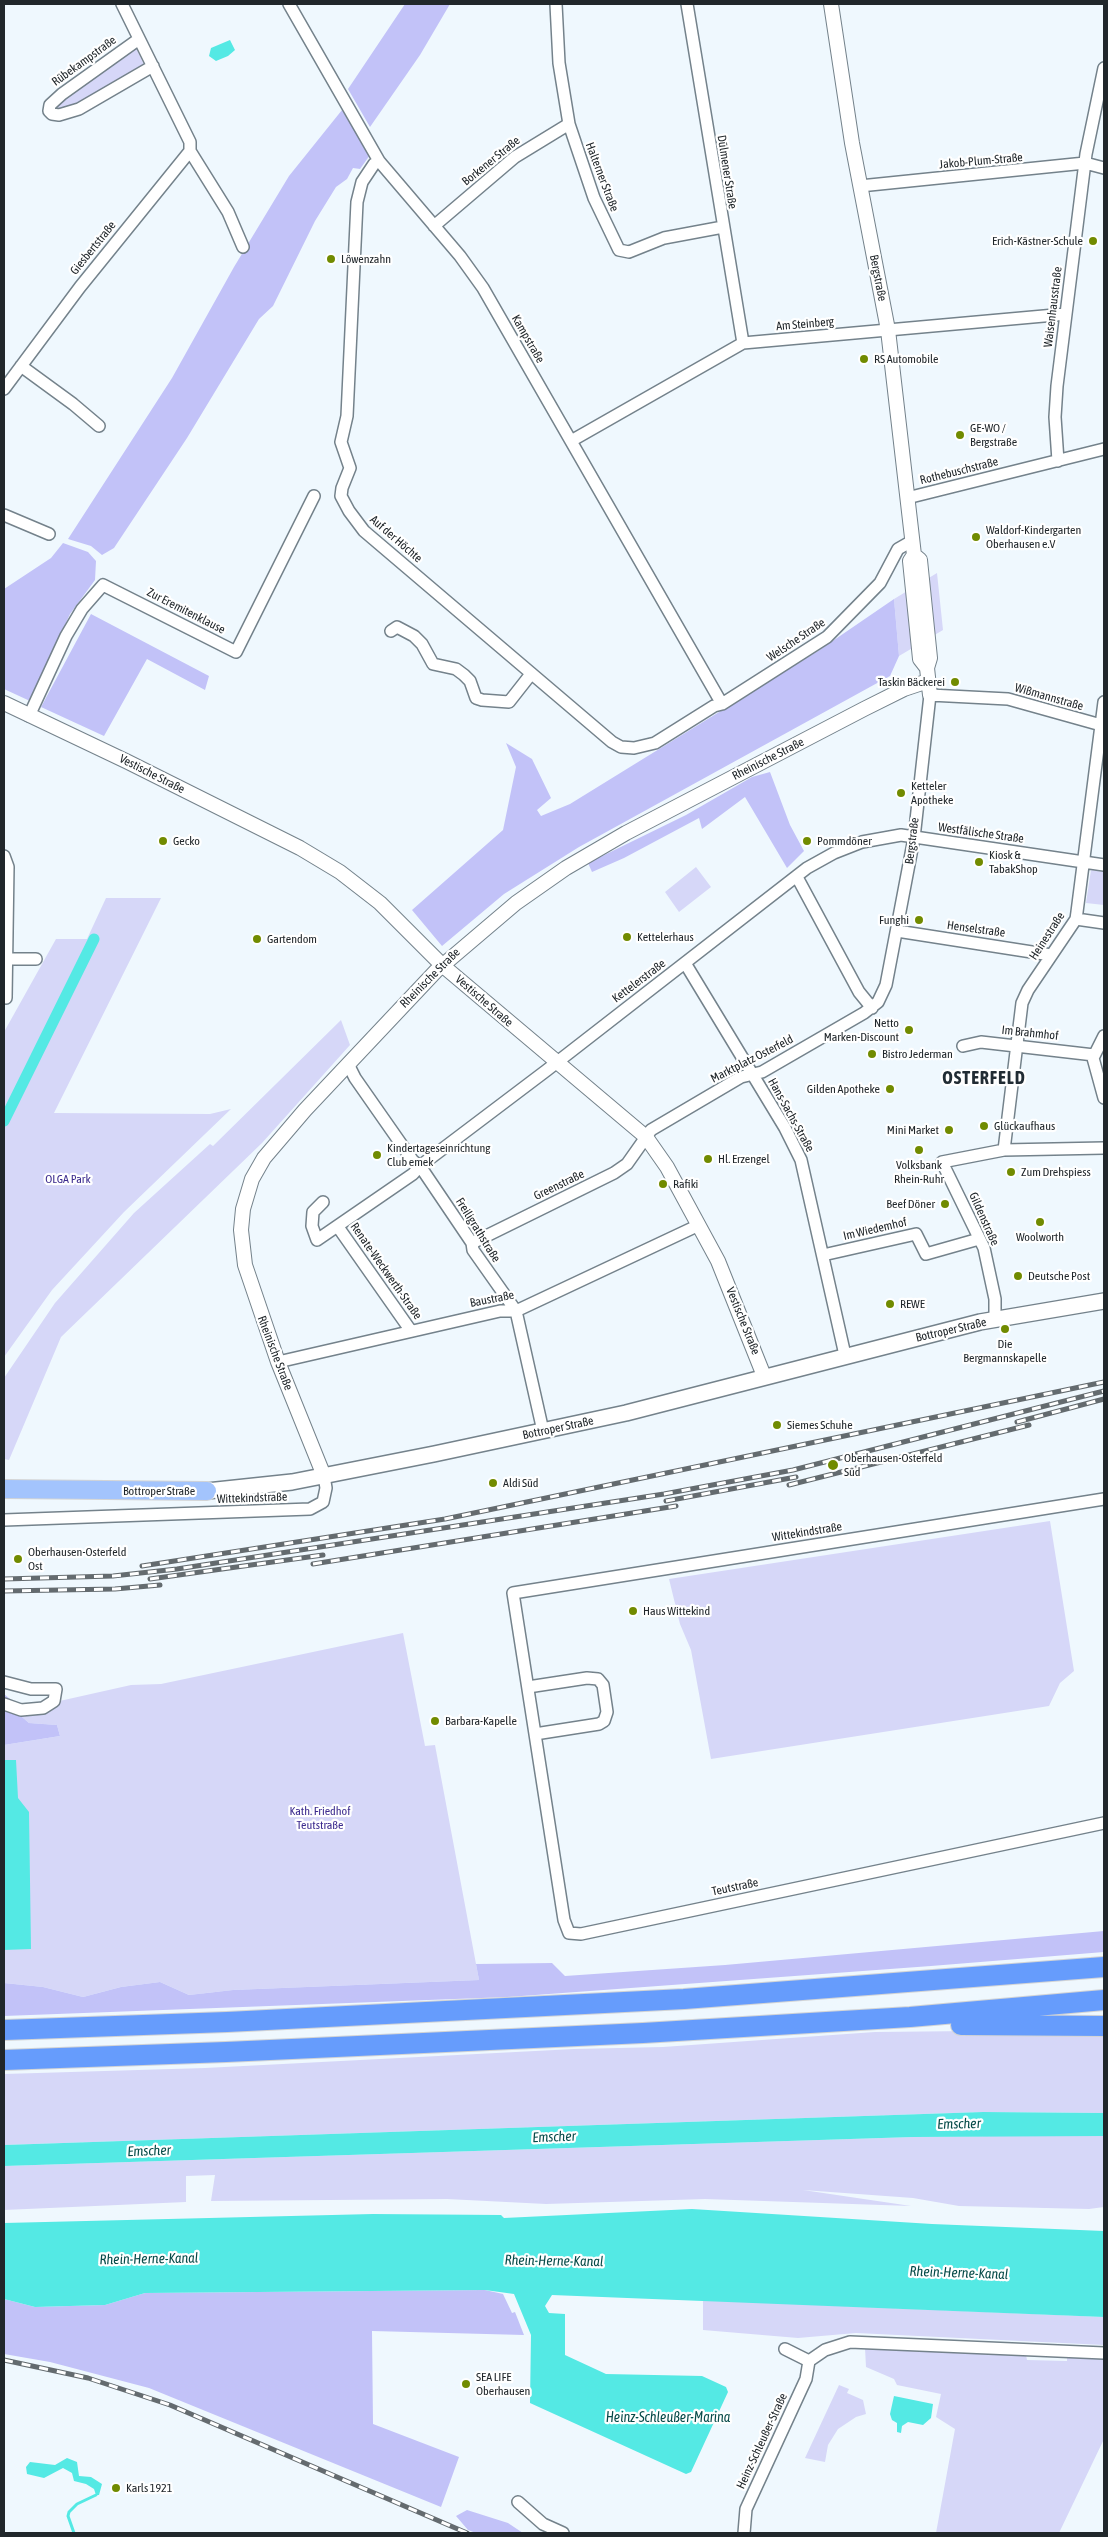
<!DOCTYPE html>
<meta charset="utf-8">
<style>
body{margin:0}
#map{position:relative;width:1108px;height:2537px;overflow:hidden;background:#eff8fe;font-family:"Asap Condensed",sans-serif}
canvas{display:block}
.frame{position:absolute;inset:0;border:5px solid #21272b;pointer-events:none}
</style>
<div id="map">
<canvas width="1108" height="2537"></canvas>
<div class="frame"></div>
</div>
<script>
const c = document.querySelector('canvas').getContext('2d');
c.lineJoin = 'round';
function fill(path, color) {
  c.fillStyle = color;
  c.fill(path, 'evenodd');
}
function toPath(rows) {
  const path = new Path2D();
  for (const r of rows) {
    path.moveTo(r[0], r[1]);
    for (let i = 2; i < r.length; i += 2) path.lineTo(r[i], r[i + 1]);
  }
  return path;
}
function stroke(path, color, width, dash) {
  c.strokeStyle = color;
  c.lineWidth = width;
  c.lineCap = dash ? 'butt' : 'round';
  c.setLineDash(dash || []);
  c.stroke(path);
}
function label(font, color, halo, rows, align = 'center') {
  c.font = font + ' "Asap Condensed",sans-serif';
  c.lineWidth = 4.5;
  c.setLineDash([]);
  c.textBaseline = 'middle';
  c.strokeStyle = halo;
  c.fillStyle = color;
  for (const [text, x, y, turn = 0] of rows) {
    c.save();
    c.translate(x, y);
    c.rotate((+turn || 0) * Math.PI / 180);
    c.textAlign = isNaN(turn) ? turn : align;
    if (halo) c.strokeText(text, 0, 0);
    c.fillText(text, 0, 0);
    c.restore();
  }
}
const green = toPath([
 [132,39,146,69,70,109,61,110,55,105],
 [937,573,943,630,899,656,894,599],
 [696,867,711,887,679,912,665,892],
 [1091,870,1104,872,1104,905,1086,903],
 [106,898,161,898,54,1113,210,1114,231,1109,124,1212,52,1290,4,1357,4,1032,56,939,87,939],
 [341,1020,350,1045,262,1143,61,1337,9,1460,4,1459,4,1378,55,1303,134,1213,210,1144,213,1146],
 [1050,1521,1074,1671,1060,1683,1049,1706,711,1759,691,1650,680,1624,669,1579],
 [403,1633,425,1746,435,1745,479,1980,233,1990,189,1995,160,1982,121,1987,83,1997,43,1987,4,1983,4,1745,60,1736,57,1725,29,1723,15,1711,131,1685,161,1684],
 [1071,2030,1104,2035,1104,2113,983,2112,4,2145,4,2074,205,2068,574,2049,663,2047,875,2032],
 [1072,2135,1104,2136,1104,2207,1089,2209,959,2206,913,2198,803,2190,911,2206,705,2199,546,2204,447,2199,211,2201,215,2175,186,2176,186,2202,4,2210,4,2166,913,2137],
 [703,2300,1104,2317,1104,2345,856,2333,798,2338,703,2330],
 [865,2348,1026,2355,1027,2360,1067,2361,1067,2357,1104,2359,1104,2439,1059,2533,936,2533,955,2429,936,2417,941,2394,897,2385,894,2379,866,2367],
 [839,2385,849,2389,847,2393,863,2400,866,2414,856,2417,838,2429,828,2445,825,2462,805,2458]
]);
const forest = toPath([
 [405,4,450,4,420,55,370,127,348,89],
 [342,110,370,155,360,169,353,168,347,179,336,187,315,221,273,306,259,319,187,438,114,548,102,555,91,546,68,539,172,378,234,267,289,176],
 [63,543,88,552,96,561,95,580,70,614,30,701,4,689,4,589,51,558],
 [894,599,899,656,890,676,579,847,504,894,442,946,412,910,503,830,516,767,506,743,532,759,551,798,537,810,541,816,570,804,818,651],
 [91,614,209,676,205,690,147,659,104,736,41,707],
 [770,772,790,825,804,851,787,868,745,797,702,829,699,818,624,858,592,872,588,863,686,815,752,777],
 [4,1694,10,1699,15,1711,29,1723,57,1725,60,1736,4,1745],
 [1104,1931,1104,1952,931,1966,508,1997,4,2016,4,1983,43,1987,83,1997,121,1987,160,1982,189,1995,233,1990,479,1980,476,1964,552,1963,565,1976,725,1965],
 [485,2290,503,2294,512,2313,515,2312,524,2335,372,2331,373,2424,459,2457,441,2507,149,2388,50,2362,4,2354,4,2299,35,2307,105,2305,145,2293],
 [467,2510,508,2523,523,2533,476,2533,468,2530,456,2516]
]);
const water = toPath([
 [230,40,235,50,228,56,216,61,209,56,211,48],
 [4,1760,16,1760,18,1798,29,1812,31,1949,4,1950],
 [983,2112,1104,2113,1104,2136,913,2137,4,2166,4,2145],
 [692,2209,932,2224,1104,2231,1104,2317,552,2295,545,2306,549,2313,565,2314,565,2355,606,2374,702,2376,726,2387,728,2392,691,2472,686,2474,530,2403,531,2335,514,2294,485,2290,145,2293,105,2305,35,2307,4,2299,4,2223,373,2214,501,2215,504,2218],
 [894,2396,933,2404,931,2418,923,2425,908,2422,902,2426,901,2433,897,2432,897,2423,892,2420,890,2414],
 [67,2458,77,2462,79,2476,91,2477,102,2484,99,2495,96,2495,94,2489,86,2484,74,2481,72,2473,63,2468,44,2478,27,2474,26,2467,30,2462,55,2465]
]);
const stream = toPath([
 [74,2533,68,2516,69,2512,77,2504,96,2495]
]);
const canal = toPath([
 [4,1121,94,939]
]);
const minor = toPath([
 [122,4,190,142,190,151,228,212,243,247],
 [289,4,379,161,460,256,483,288,722,704],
 [556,4,559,63,569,124,594,198,619,250,629,252,664,238,723,227],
 [687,4,743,343],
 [139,39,62,94,50,105,49,111,52,114,59,115,79,109,153,66],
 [379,161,374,164,362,182,357,202,347,416,341,442,350,468,342,488,341,496,349,511,364,531,612,742,621,747,634,748,655,743,714,706,722,704,827,637,880,583,898,549,912,541],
 [860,186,1085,163,1104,168],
 [434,226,515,157,569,124],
 [21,366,73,404,99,426],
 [4,389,80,287,190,151],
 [571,441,743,343,1066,314],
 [1058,461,1055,417,1057,386,1086,154,1104,68],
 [907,498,1104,449],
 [4,515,49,534],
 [391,631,397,627,414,636,422,644,433,664,456,669,464,675,470,681,476,698,482,700,509,702,531,674],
 [29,716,66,636,82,609,103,585,236,652,314,496],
 [4,856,8,867,6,998],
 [797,877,859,992,872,1008],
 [1076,919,1104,923],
 [897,931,1051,955],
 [7,959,36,959],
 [685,963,785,1128,801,1160,845,1355],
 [1104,1036,1093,1058,1104,1098],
 [963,1046,981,1042,1094,1055],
 [348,1064,355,1078,413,1161,420,1166,472,1243,473,1250,516,1311,543,1431],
 [1004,1150,1022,1003,1028,990,1076,919,1077,912,1104,702],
 [323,1202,313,1212,312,1226,317,1240,413,1174,420,1166,547,1070,807,868,834,853,862,842,901,835,1104,865],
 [338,1227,411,1331],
 [472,1243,614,1173,627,1164,651,1130,741,1077,762,1072,864,1013,878,1002,886,985,914,838,930,695,1008,699,1101,725],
 [823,1255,916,1234,926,1254,979,1239],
 [995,1320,995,1299,984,1248,942,1162,1004,1150,1104,1148],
 [278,1362,500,1311,516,1311,699,1225],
 [1104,1499,513,1593,564,1920,569,1933,581,1934,1104,1823],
 [4,1520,310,1509,323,1502,326,1488,324,1476],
 [4,1682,31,1689,56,1689,54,1701,43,1708,21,1710,4,1704],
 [528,1687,587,1678,598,1679,603,1685,607,1712,604,1721,599,1724,535,1734],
 [785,2349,809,2361],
 [518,2502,543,2524,563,2533],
 [744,2533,746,2509,806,2379,809,2361,825,2350,850,2342,1104,2353]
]);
const tertiary = toPath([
 [831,4,852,143,888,330,914,555,910,561,919,649,920,659,927,668],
 [914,555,920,560,930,658,927,668,930,695],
 [4,703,128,762,300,848,340,872,380,903,442,965,646,1137,667,1167,718,1261,764,1376],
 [324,1476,278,1362,245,1265,241,1230,243,1209,252,1179,264,1158,305,1110,436,971,516,903,566,868,626,833,864,709,904,689,928,681]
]);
const secondary = toPath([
 [207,1491,292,1482,434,1454,626,1413,980,1322,1104,1301]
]);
const primary = toPath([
 [4,1489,207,1491]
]);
const motorway = toPath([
 [961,2025,1104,2026],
 [4,2030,227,2022,684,1999,1104,1967],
 [4,2060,226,2052,643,2033,910,2017,1104,2000]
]);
const rail = toPath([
 [1017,1422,1104,1399],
 [789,1485,1029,1425],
 [666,1501,796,1477],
 [313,1564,676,1506],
 [142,1566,445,1519,1104,1382],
 [4,1579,113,1576,177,1569,664,1494,793,1470,1104,1391],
 [150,1579,323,1555],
 [4,1591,115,1589,160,1585],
 [4,2360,88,2378,170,2405,467,2533]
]);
const markers = [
 [1093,241,5,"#718b00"],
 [331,259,5,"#718b00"],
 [864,359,5,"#718b00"],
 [960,435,5,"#718b00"],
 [976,537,5,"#718b00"],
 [955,682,5,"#718b00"],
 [901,793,5,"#718b00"],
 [163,841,5,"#718b00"],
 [807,841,5,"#718b00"],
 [979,862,5,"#718b00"],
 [919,920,5,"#718b00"],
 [627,937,5,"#718b00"],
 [257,939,5,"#718b00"],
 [909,1030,5,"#718b00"],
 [872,1054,5,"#718b00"],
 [890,1089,5,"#718b00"],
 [984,1126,5,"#718b00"],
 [949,1130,5,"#718b00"],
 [919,1150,5,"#718b00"],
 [377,1155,5,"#718b00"],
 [708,1159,5,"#718b00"],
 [1011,1172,5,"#718b00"],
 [663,1184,5,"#718b00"],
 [945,1204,5,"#718b00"],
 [1040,1222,5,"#718b00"],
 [1018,1276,5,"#718b00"],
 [890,1304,5,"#718b00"],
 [1005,1329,5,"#718b00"],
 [777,1425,5,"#718b00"],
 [833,1465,6,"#718b00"],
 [493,1483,5,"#718b00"],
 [18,1559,5,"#718b00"],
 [633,1611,5,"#718b00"],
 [435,1721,5,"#718b00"],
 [466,2384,5,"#718b00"],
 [116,2488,5,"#718b00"]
];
const streetNames = [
 ["Rübekampstraße",84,61,-36],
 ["Borkener Straße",491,161,-39],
 ["Jakob-Plum-Straße",981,161,-5],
 ["Dülmener Straße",727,172,81],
 ["Halterner Straße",602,177,69],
 ["Giesbertstraße",93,248,-51],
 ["Bergstraße",878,278,79],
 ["Waisenhausstraße",1053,307,-83],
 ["Am Steinberg",805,324,-5],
 ["Kampstraße",528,339,60],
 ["Rothebuschstraße",959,471,-14],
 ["Auf der Höchte",396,539,41],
 ["Zur Eremitenklause",186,611,27],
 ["Welsche Straße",796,640,-34],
 ["Wißmannstraße",1049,697,16],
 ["Rheinische Straße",768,759,-27],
 ["Vestische Straße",152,774,27],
 ["Westfälische Straße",981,833,8],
 ["Bergstraße",912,841,-83],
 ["Henselstraße",976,929,8],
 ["Heinestraße",1047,936,-57],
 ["Rheinische Straße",430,978,-45],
 ["Kettelerstraße",639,981,-37],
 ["Vestische Straße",484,1001,41],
 ["Im Brahmhof",1030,1033,6],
 ["Marktplatz Osterfeld",752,1059,-27],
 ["Hans-Sachs-Straße",791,1115,61],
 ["Greenstraße",559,1185,-26],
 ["Gildenstraße",984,1219,66],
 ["Im Wiedemhof",875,1229,-13],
 ["Freiligrathstraße",478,1230,58],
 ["Renate-Weckwerth-Straße",386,1271,55],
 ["Baustraße",492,1299,-11],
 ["Vestische Straße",743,1321,68],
 ["Bottroper Straße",951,1330,-13],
 ["Rheinische Straße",275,1353,69],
 ["Bottroper Straße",558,1428,-12],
 ["Bottroper Straße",159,1491],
 ["Wittekindstraße",252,1498,-2],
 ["Wittekindstraße",807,1532,-9],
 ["Teutstraße",735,1887,-12],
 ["Heinz-Schleußer-Straße",762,2441,-65]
];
const poiNames = [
 ["Erich-Kästner-Schule",1083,241,"right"],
 ["Löwenzahn",341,259],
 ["RS Automobile",874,359],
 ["GE-WO /",970,428],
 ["Bergstraße",970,442],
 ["Waldorf-Kindergarten",986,530],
 ["Oberhausen e.V",986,544],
 ["Taskin Bäckerei",945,682,"right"],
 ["Ketteler",911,786],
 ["Apotheke",911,800],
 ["Gecko",173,841],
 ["Pommdöner",817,841],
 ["Kiosk &",989,855],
 ["TabakShop",989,869],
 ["Funghi",909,920,"right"],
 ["Kettelerhaus",637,937],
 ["Gartendom",267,939],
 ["Netto",899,1023,"right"],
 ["Marken-Discount",899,1037,"right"],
 ["Bistro Jederman",882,1054],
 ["Gilden Apotheke",880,1089,"right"],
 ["Glückaufhaus",994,1126],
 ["Mini Market",939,1130,"right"],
 ["Kindertageseinrichtung",387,1148],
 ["Club emek",387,1162],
 ["Hl. Erzengel",718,1159],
 ["Volksbank",919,1165,"center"],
 ["Rhein-Ruhr",919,1179,"center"],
 ["Zum Drehspiess",1021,1172],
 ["Rafiki",673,1184],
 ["Beef Döner",935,1204,"right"],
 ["Woolworth",1040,1237,"center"],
 ["Deutsche Post",1028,1276],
 ["REWE",900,1304],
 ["Die",1005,1344,"center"],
 ["Bergmannskapelle",1005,1358,"center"],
 ["Siemes Schuhe",787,1425],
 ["Oberhausen-Osterfeld",844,1458],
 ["Süd",844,1472],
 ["Aldi Süd",503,1483],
 ["Oberhausen-Osterfeld",28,1552],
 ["Ost",28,1566],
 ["Haus Wittekind",643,1611],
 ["Barbara-Kapelle",445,1721],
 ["SEA LIFE",476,2377],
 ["Oberhausen",476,2391],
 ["Karls 1921",126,2488]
];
const parkNames = [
 ["OLGA Park",68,1179],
 ["Kath. Friedhof",320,1811],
 ["Teutstraße",320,1825]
];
const waterNames = [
 ["Emscher",959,2124,-1],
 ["Emscher",554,2137,-2],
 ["Emscher",149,2151,-2],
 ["Rhein-Herne-Kanal",149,2259,-1],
 ["Rhein-Herne-Kanal",554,2261,1],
 ["Rhein-Herne-Kanal",959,2273,2],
 ["Heinz-Schleußer-Marina",668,2418]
];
const districtNames = [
 ["OSTERFELD",984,1078]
];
fill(green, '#d6d7f8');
fill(forest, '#c2c2f8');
fill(water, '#54e9e4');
stroke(stream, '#54e9e4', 3);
stroke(canal, '#54e9e4', 11);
stroke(minor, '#74828b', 14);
stroke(tertiary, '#74828b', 16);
stroke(secondary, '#74828b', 18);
stroke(primary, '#d3d4d5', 20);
stroke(motorway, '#d3d4d5', 22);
stroke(minor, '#fff', 11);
stroke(tertiary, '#fff', 14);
stroke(secondary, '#fff', 15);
stroke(primary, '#a3c4fd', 18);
stroke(motorway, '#669cfc', 20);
stroke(rail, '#646b6f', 5);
stroke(rail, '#fff', 3, [9]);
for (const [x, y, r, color] of markers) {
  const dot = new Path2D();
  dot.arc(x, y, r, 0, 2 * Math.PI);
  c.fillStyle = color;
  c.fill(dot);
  stroke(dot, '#fff', 2);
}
label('12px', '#21272b', '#fff', streetNames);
label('12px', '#21272b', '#fff', poiNames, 'left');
label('12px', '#3c2b8e', '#fff', parkNames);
label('italic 14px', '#054a48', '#fff', waterNames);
c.letterSpacing = '1px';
label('bold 18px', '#212c34', '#fff', districtNames);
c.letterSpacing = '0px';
</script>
